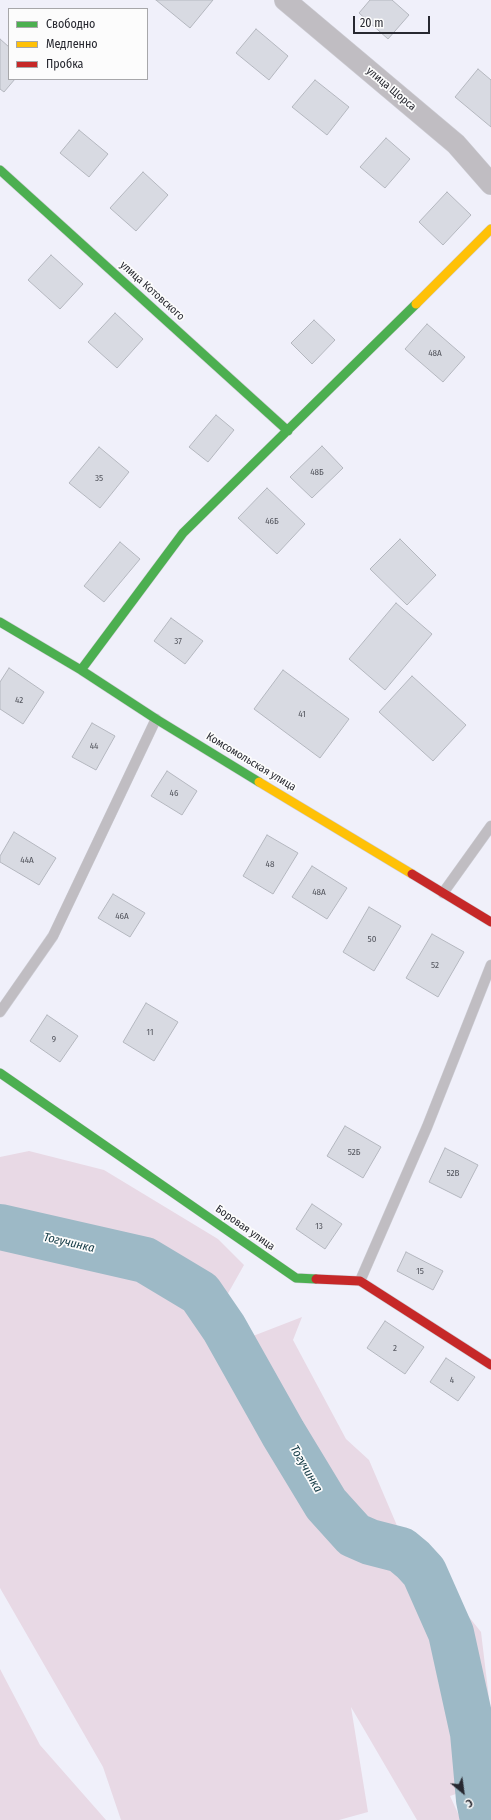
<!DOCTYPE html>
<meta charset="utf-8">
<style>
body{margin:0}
#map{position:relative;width:491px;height:1820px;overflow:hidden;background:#f0f0fa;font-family:"Fira Sans Condensed",sans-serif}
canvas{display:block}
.legend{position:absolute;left:8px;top:8px;width:140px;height:72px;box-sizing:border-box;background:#fcfcfc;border:1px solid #a7a7aa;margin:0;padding:5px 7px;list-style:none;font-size:12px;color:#272830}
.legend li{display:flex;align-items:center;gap:8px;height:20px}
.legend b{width:20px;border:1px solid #a7a7aa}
.north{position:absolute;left:443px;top:1772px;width:40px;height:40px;-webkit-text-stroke:3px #fcfcfc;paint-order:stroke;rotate:151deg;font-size:11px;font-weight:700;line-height:16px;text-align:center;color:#272830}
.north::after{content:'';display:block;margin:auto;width:14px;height:18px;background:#272830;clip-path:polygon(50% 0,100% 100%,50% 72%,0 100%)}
.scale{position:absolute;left:353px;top:16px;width:77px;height:18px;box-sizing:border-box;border:2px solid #272830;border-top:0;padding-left:5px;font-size:12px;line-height:14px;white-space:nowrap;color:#272830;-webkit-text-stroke:3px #fcfcfc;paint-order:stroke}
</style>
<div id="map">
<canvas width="491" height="1820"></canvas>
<ul class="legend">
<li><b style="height:5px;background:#4caf50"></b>Свободно</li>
<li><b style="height:5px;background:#ffc107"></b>Медленно</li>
<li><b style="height:5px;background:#c62828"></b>Пробка</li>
</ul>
<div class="north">С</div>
<div class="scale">20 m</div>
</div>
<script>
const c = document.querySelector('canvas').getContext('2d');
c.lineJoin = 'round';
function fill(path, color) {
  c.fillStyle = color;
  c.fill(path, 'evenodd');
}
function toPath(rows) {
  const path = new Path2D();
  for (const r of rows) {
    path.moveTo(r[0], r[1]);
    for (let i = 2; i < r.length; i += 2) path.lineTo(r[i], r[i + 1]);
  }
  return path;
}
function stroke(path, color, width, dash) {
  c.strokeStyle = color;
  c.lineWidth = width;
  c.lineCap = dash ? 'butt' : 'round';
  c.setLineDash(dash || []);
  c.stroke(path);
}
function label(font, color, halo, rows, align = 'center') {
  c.font = font + ' "Fira Sans Condensed",sans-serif';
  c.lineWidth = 3.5;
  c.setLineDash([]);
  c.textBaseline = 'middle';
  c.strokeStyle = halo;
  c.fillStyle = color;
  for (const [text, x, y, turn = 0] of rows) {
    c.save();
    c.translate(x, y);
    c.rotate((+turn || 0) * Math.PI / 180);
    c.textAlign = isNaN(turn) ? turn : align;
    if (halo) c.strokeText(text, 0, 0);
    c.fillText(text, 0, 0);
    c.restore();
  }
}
const green = toPath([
 [29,1151,104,1170,218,1239,244,1265,222,1304,253,1336,302,1317,293,1340,346,1439,369,1460,398,1528,481,1632,491,1715,491,1782,450,1796,461,1820,417,1820,351,1707,368,1812,339,1820,121,1820,103,1767,0,1588,0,1157],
 [0,1669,40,1745,106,1820,0,1820]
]);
const river = toPath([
 [0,1227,145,1260,200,1293,224,1328,283,1433,326,1504,354,1535,370,1542,401,1550,413,1560,424,1572,451,1633,473,1733,479,1800,483,1820]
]);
const building = toPath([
 [156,0,213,0,190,28,156,0],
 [370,0,392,0,409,15,388,39,359,13,370,0],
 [256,29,288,56,269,80,236,53,256,29],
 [0,39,9,47,9,79,15,79,4,92,0,89,0,39],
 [478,69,491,80,491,127,455,97,478,69],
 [315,80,349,107,327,135,292,107,315,80],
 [79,130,108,154,89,177,60,153,79,130],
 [386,138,410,159,385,188,360,167,386,138],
 [143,172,168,195,136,231,110,208,143,172],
 [447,192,471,215,443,245,419,222,447,192],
 [51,255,83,284,60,309,28,280,51,255],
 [115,313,143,339,117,368,88,342,115,313],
 [314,320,335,340,312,364,291,343,314,320],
 [427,324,465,357,443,382,405,349,427,324],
 [216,415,234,430,208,462,189,447,216,415],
 [322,446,343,468,312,498,290,477,322,446],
 [99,447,129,472,100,508,69,483,99,447],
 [267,488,305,524,277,554,238,518,267,488],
 [400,539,436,575,407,605,370,569,400,539],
 [120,542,140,559,104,602,84,586,120,542],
 [396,603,432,634,385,690,349,659,396,603],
 [171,618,203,641,185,664,154,641,171,618],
 [9,668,44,692,23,724,0,709,0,682,9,668],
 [283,670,349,719,320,758,254,709,283,670],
 [412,676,466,725,433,761,379,712,412,676],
 [92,723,115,736,96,770,72,757,92,723],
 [167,771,197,791,182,815,151,796,167,771],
 [14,832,56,858,39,885,0,862,0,856,14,832],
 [267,835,298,853,273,894,243,876,267,835],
 [312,866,347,888,327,919,292,897,312,866],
 [113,894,145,913,130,937,98,918,113,894],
 [369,907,401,926,374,971,343,952,369,907],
 [432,934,464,952,438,997,406,978,432,934],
 [146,1003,178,1022,154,1061,123,1042,146,1003],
 [47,1015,78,1036,60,1062,30,1041,47,1015],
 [345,1126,381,1147,363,1178,327,1156,345,1126],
 [445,1148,478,1165,461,1198,429,1182,445,1148],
 [312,1204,342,1224,325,1249,296,1229,312,1204],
 [406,1252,443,1271,433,1290,397,1271,406,1252],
 [385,1321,424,1347,405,1374,367,1348,385,1321],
 [446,1358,475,1377,458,1401,430,1382,446,1358]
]);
const lane = toPath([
 [443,893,491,826],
 [0,1012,53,936,156,719],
 [360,1281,427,1127,491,965]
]);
const street = toPath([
 [285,0,456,144,491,184]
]);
const fast = toPath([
 [0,170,288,431],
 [0,622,81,670,156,719,259,782],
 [81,670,183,533,416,304],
 [0,1073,296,1278,316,1279]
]);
const slow = toPath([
 [416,304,491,229],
 [259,782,412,874]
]);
const jam = toPath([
 [412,874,491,922],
 [316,1279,360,1281,491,1365]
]);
const numberNames = [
 ["48А",435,353],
 ["48Б",317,472],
 ["35",99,478],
 ["46Б",272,521],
 ["37",178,641],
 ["42",19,700],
 ["41",302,714],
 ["44",94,746],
 ["46",174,793],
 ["44А",27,860],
 ["48",270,864],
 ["48А",319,892],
 ["46А",122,916],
 ["50",372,939],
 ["52",435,965],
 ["11",150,1032],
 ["9",54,1039],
 ["52Б",354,1152],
 ["52В",453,1173],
 ["13",319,1226],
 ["15",420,1271],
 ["2",395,1348],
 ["4",452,1380]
];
const streetNames = [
 ["улица Щорса",391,89,40],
 ["улица Котовского",152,291,42],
 ["Комсомольская улица",251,762,31],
 ["Боровая улица",245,1228,35]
];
const waterNames = [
 ["Тогучинка",69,1243,13],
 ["Тогучинка",306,1469,60]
];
fill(green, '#e8d9e5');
stroke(river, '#9db9c6', 46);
fill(building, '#d8dae2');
stroke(building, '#b4b7bf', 1);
stroke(lane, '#cdcdd5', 11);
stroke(street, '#cdcdd5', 22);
stroke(fast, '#cdcdd5', 10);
stroke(slow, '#cdcdd5', 10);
stroke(jam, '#cdcdd5', 10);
stroke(lane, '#c0bdc2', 10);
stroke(street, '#c0bdc2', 21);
stroke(fast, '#4caf50', 9);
stroke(slow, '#ffc107', 9);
stroke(jam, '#c62828', 9);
label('9px', '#54565e', null, numberNames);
label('11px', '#272830', '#fcfcfc', streetNames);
label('italic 12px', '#113843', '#fcfcfc', waterNames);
</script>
